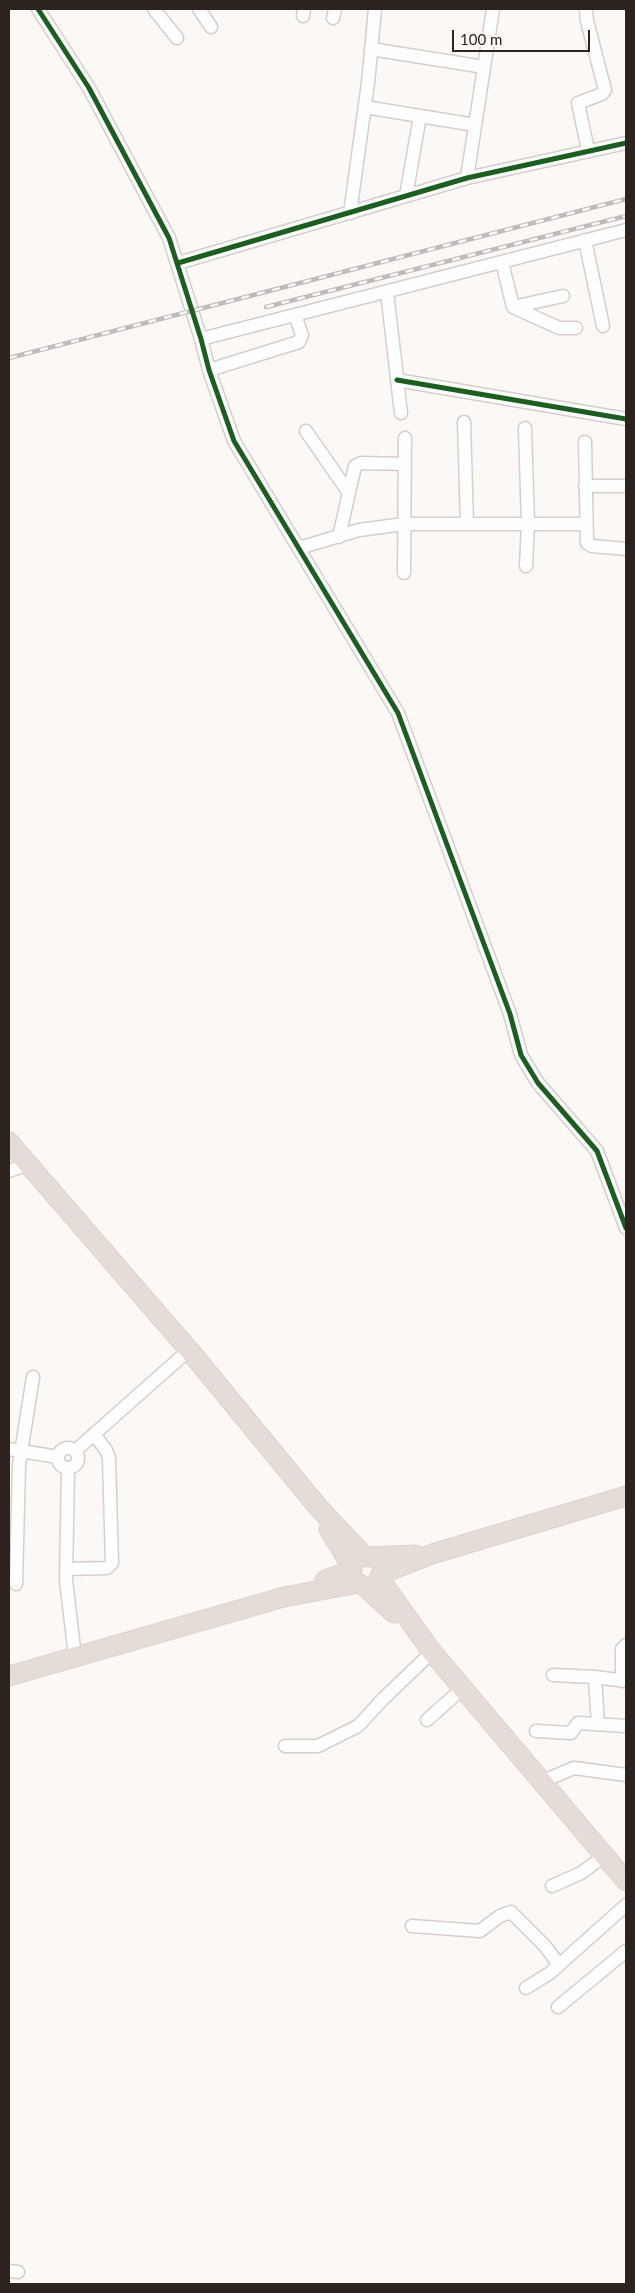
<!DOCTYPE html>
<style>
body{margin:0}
#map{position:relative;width:635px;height:2293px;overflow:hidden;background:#fbf8f6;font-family:Lato,sans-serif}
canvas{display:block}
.frame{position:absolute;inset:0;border:10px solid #2c231e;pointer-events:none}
.scale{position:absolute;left:452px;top:30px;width:138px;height:22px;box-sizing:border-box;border:2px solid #2c231e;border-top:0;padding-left:6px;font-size:15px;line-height:18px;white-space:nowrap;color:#2c231e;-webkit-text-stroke:4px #fcf7f5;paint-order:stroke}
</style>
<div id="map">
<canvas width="635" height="2293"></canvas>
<div class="frame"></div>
<div class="scale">100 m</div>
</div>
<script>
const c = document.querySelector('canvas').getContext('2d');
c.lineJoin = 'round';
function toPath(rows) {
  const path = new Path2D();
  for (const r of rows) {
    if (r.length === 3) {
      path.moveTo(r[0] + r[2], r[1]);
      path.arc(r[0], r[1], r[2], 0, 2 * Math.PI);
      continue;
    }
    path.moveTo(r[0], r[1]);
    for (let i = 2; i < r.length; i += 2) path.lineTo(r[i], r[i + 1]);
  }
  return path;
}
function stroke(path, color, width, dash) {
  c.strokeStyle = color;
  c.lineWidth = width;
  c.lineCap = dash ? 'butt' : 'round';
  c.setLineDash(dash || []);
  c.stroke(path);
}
const minor = toPath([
 [38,9,89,88,169,238,201,339,209,370,234,441,398,713,510,1014,521,1055,538,1083,597,1151,626,1228],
 [154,9,177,38],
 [199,9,211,27],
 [586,9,587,21,605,90,602,94,578,103,588,150],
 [303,16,304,9],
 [333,18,335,9],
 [371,49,484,67],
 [365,107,475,125],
 [467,178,493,9],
 [406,196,420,116],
 [350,213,368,83,375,9],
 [585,240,603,326],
 [502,262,513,307,559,328,576,328],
 [178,263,467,178,626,143],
 [387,292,401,413],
 [513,307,563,296],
 [201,339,626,230],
 [209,370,299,342,302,335,295,315],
 [397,380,626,419],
 [464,422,467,524],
 [525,428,528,524,526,566],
 [306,431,349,493],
 [585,442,587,543,592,546,626,549],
 [585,486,626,486],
 [339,537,355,466,361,463,405,464],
 [299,548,359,530,404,524,586,524],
 [404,573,405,438],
 [9,1171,28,1164],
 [68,1458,10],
 [9,1449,58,1457],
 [75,1451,189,1350],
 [68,1468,66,1580,75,1657],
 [67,1569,107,1568,112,1563,109,1458,106,1450,94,1434],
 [16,1584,19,1465,33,1377],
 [553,1675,595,1677,626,1681],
 [595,1677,598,1724],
 [622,1681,622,1649,626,1645],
 [427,1720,463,1688],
 [536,1731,571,1733,578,1723,626,1726],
 [285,1746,318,1746,358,1726,384,1698,432,1652],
 [543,1781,574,1768,626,1775],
 [552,1886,581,1873,604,1856],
 [412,1926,480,1931,500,1916,511,1912,545,1946,559,1965],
 [526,1988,550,1973,626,1905],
 [558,2007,626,1951],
 [9,2271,18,2272]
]);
const highway = toPath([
 [9,1142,189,1350,318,1507,365,1557],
 [329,1529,352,1567],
 [369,1557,415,1555],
 [381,1574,432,1554,626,1496],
 [379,1578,432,1652,626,1881],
 [325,1580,352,1570],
 [364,1586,394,1613],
 [9,1676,284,1597,358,1583]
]);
const rail = toPath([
 [266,307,626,216],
 [9,358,626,199]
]);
const cycleway = toPath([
 [38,9,89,88,169,238,201,339,209,370,234,441,398,713,510,1014,521,1055,538,1083,597,1151,626,1228],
 [178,263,467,178,626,143],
 [397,380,626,419]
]);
stroke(minor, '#d4cfcb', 15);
stroke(highway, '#d7d5d3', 21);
stroke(minor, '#fefefe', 12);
stroke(highway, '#e5dbd7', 19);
stroke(rail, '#bdbcbb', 4.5);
stroke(rail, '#fcf7f5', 2.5, [8]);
stroke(cycleway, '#1b5e20', 5);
</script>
